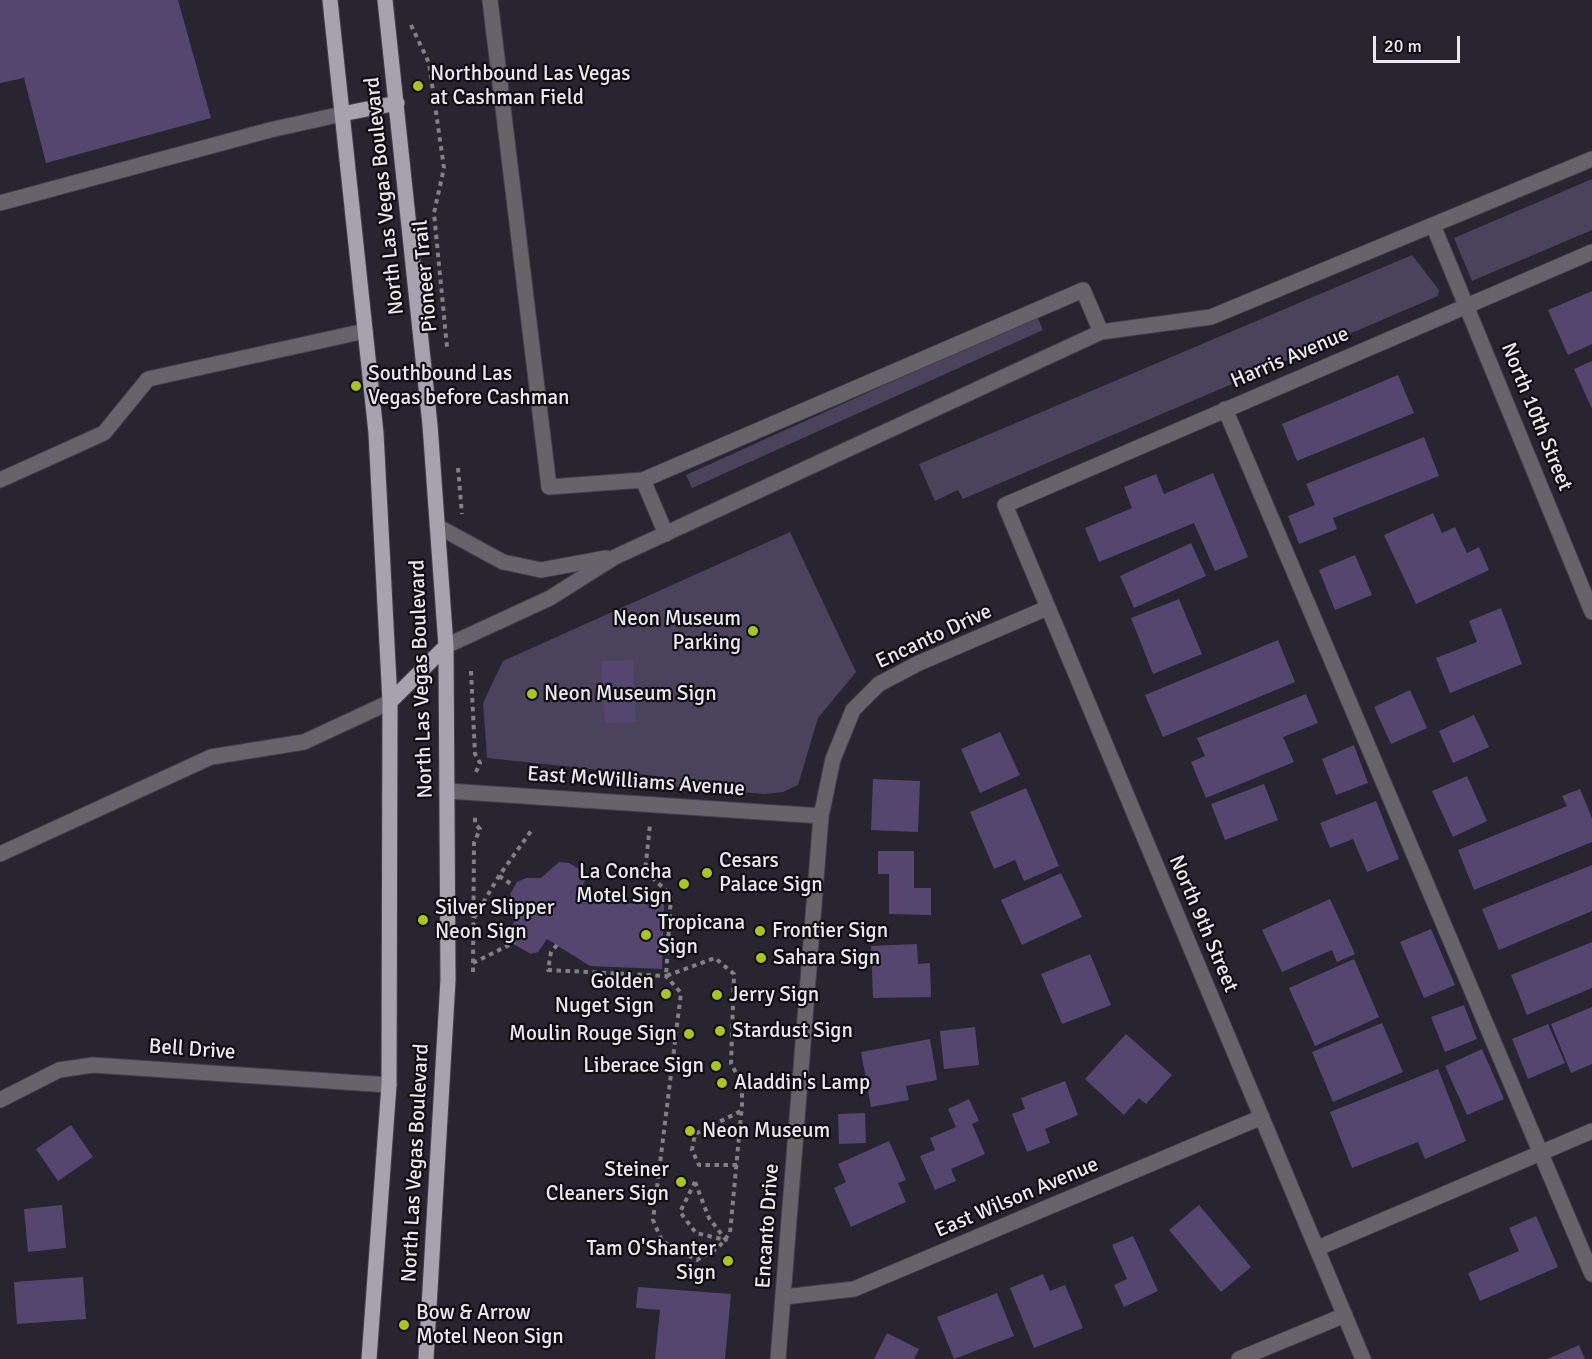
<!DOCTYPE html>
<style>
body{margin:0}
#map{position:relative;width:1592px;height:1359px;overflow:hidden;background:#282430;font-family:Signika,sans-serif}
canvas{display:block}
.scale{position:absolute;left:1373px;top:36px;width:87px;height:27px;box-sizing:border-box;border:3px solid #ebe8f0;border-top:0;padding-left:8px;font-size:18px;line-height:21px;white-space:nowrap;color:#ebe8f0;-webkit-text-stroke:4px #100e13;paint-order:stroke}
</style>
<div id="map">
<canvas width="1592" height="1359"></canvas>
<div class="scale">20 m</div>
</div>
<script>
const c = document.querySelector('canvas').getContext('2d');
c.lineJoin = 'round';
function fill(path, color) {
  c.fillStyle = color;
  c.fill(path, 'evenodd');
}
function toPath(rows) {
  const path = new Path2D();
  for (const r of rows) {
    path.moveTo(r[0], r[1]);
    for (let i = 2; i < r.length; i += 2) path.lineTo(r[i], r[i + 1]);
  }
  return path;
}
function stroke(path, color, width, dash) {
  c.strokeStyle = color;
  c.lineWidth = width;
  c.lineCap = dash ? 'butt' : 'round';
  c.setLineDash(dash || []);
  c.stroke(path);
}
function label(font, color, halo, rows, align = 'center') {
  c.font = font + ' Signika,sans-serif';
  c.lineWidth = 4.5;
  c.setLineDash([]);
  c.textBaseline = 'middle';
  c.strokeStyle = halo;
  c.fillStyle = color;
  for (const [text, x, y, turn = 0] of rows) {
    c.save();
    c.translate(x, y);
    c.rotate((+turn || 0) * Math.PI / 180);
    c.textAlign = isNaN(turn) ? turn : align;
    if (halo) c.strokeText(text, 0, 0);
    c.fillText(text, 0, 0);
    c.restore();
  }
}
const green = toPath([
 [1592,179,1592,230,1472,281,1454,238],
 [1412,255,1439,290,1438,296,963,499,958,490,935,501,919,464],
 [1037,316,1043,330,692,488,686,475],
 [790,532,856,672,818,718,798,785,783,792,765,794,654,785,656,776,487,758,483,703,503,661]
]);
const building = toPath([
 [0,0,178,0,211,118,46,163,24,78,0,83],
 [1592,291,1592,344,1568,355,1548,310],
 [1592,361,1592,409,1574,369],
 [1398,375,1414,413,1297,461,1282,424],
 [1424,437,1439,476,1333,518,1337,529,1299,544,1288,516,1315,505,1306,484],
 [1213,473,1248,557,1215,571,1194,523,1099,562,1085,528,1132,508,1124,487,1156,474,1164,494],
 [1433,513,1442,533,1455,527,1467,553,1479,547,1489,570,1416,604,1384,535],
 [1191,543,1206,576,1134,608,1120,576],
 [1355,555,1372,595,1335,610,1319,570],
 [1179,599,1202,654,1153,674,1131,618],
 [1501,608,1522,664,1450,693,1436,658,1477,642,1469,621],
 [1278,640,1295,682,1163,737,1145,695],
 [633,660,636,722,605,723,601,661],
 [1410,690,1427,728,1391,744,1374,707],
 [1306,694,1318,723,1283,737,1294,762,1206,798,1191,762,1205,756,1197,738],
 [1474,715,1489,747,1453,763,1439,731],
 [1000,732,1020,775,980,793,961,749],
 [1354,745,1368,783,1336,795,1322,759],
 [1467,776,1487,821,1453,837,1432,791],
 [873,779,920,781,918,832,871,830],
 [1264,784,1278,820,1225,840,1211,804],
 [1026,788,1059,866,1024,881,1015,860,994,869,970,812],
 [1580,789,1592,818,1592,842,1474,890,1458,850,1567,806,1562,796],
 [1376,801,1399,859,1367,872,1353,839,1330,848,1320,823],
 [878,851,914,851,914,888,931,888,931,915,889,914,889,874,878,874],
 [559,862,569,863,581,870,585,881,577,896,589,903,664,904,662,969,590,966,547,939,538,952,531,954,515,945,513,925,517,912,510,894,517,882,526,878,541,878],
 [1592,865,1592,911,1499,950,1482,909],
 [1061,873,1082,917,1022,945,1001,900],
 [1330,899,1355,954,1337,962,1332,950,1282,972,1262,930],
 [1431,929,1455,985,1424,998,1400,942],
 [1592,942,1592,988,1527,1015,1511,975],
 [917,944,918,964,930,963,931,997,873,998,871,946],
 [1090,954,1111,1005,1062,1024,1041,974],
 [1354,959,1379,1017,1315,1046,1289,988],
 [1464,1005,1477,1039,1445,1052,1431,1017],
 [1592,1007,1592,1064,1571,1073,1551,1024],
 [1382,1023,1403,1072,1333,1102,1312,1052],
 [1548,1024,1565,1063,1528,1079,1512,1039],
 [975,1027,979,1065,944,1069,940,1031],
 [1126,1034,1172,1075,1146,1104,1139,1098,1124,1115,1085,1079],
 [930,1039,937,1080,906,1086,909,1100,871,1107,861,1052],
 [1482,1049,1504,1099,1467,1115,1445,1066],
 [1438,1069,1466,1141,1425,1159,1418,1142,1352,1168,1330,1112],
 [1065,1081,1078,1115,1045,1129,1050,1143,1027,1152,1012,1114,1025,1109,1021,1098],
 [969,1099,979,1121,972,1124,985,1154,951,1169,956,1181,935,1190,920,1156,935,1150,930,1138,956,1127,948,1109],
 [865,1113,866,1143,839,1144,838,1114],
 [71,1125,93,1157,58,1181,36,1149],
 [889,1141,906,1180,898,1183,906,1202,851,1227,834,1188,846,1182,838,1164],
 [62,1205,66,1248,28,1252,24,1209],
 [1199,1205,1251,1267,1221,1292,1169,1230],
 [1536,1216,1558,1267,1480,1301,1468,1273,1519,1251,1509,1228],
 [1133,1236,1158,1291,1124,1307,1114,1285,1127,1279,1112,1245],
 [1043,1274,1050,1291,1065,1285,1083,1328,1034,1348,1010,1288],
 [83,1277,86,1319,17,1324,14,1282],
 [638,1287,731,1294,725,1359,655,1359,660,1310,636,1308],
 [997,1293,1014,1336,954,1359,937,1317],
 [887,1333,919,1349,914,1359,874,1359],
 [1579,1345,1585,1359,1548,1359]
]);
const path = toPath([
 [411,25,429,63,444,168,434,213,447,347],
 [458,468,462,514],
 [471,671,475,754,480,763,476,772],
 [499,876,514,886],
 [474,918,499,876,531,831],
 [557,945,551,952,548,970,666,976,681,993,653,1220,662,1241,697,1260,718,1248,730,1233,742,1105,742,1085,731,1063,734,974,715,958,666,976,671,895,645,871,650,825],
 [473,963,515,942],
 [473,972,474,843,480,829,475,824,475,815],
 [737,1165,699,1165,692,1150,695,1134,741,1111],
 [695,1182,709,1218,726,1240,696,1233,680,1212,695,1182]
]);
const minor = toPath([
 [490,0,549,487,643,480,1083,290,1101,332],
 [0,203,270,130,342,114],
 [1433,225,1592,612],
 [1225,409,1592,1274],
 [0,480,104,433,148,379,365,331],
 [643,480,666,534],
 [437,526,503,562,541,570,606,558],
 [446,646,550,598,615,557,1101,332,1211,317,1592,159],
 [448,791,821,816],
 [0,854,211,757,304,742,390,702],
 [0,1100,59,1070,93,1065,389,1085],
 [1318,1248,1592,1131],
 [784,1297,854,1289,1262,1117],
 [778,1359,821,816,833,759,853,710,879,684,919,663,1047,608],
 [1239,1359,1345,1315],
 [1363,1359,1005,505,1592,252]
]);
const major = toPath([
 [330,0,376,433,390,702,389,1085,369,1359],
 [385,0,430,425,446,646,448,980,426,1359],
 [342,114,397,103],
 [390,702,446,646]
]);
const markers = [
 [418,86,6,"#aac718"],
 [356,386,6,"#aac718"],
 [753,631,6,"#aac718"],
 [532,694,6,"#aac718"],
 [707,873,6,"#aac718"],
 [684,884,6,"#aac718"],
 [423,920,6,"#aac718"],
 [760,931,6,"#aac718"],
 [646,935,6,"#aac718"],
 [761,958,6,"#aac718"],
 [666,994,6,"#aac718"],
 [717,995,6,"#aac718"],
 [720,1031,6,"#aac718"],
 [689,1034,6,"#aac718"],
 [716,1066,6,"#aac718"],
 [722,1083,6,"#aac718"],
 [690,1131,6,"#aac718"],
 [681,1182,6,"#aac718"],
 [728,1261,6,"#aac718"],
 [404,1325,6,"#aac718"]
];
const poiNames = [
 ["Northbound Las Vegas",430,74],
 ["at Cashman Field",430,98],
 ["Southbound Las",368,374],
 ["Vegas before Cashman",368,398],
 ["Neon Museum",741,619,"right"],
 ["Parking",741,643,"right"],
 ["Neon Museum Sign",544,694],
 ["Cesars",719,861],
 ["Palace Sign",719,885],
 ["La Concha",672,872,"right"],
 ["Motel Sign",672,896,"right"],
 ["Silver Slipper",435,908],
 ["Neon Sign",435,932],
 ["Tropicana",658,923],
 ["Sign",658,947],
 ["Frontier Sign",772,931],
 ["Sahara Sign",773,958],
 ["Golden",654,982,"right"],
 ["Nuget Sign",654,1006,"right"],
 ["Jerry Sign",729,995],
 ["Stardust Sign",732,1031],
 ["Moulin Rouge Sign",677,1034,"right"],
 ["Liberace Sign",704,1066,"right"],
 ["Aladdin's Lamp",734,1083],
 ["Neon Museum",702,1131],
 ["Steiner",669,1170,"right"],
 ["Cleaners Sign",669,1194,"right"],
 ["Tam O'Shanter",716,1249,"right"],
 ["Sign",716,1273,"right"],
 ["Bow & Arrow",416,1313],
 ["Motel Neon Sign",416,1337]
];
const streetNames = [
 ["North Las Vegas Boulevard",385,196,-96],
 ["Pioneer Trail",426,276,-95],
 ["Harris Avenue",1290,358,-23],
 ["North 10th Street",1536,417,68],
 ["Encanto Drive",934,637,-25],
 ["North Las Vegas Boulevard",422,679,-92],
 ["East McWilliams Avenue",636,782,4],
 ["North 9th Street",1203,924,67],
 ["Bell Drive",192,1050,4],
 ["North Las Vegas Boulevard",416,1163,-87],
 ["East Wilson Avenue",1017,1198,-23],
 ["Encanto Drive",768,1226,-86]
];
fill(green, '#4b425c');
fill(building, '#55466f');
stroke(minor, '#433f4b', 17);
stroke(major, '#433f4b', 17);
stroke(path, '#827f89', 4, [4.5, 4.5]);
stroke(minor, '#66646a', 15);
stroke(major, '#a6a2ae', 15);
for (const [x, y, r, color] of markers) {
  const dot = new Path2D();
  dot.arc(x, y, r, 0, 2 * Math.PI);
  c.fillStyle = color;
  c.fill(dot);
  stroke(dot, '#100e13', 2);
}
label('21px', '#ebe8f0', '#100e13', poiNames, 'left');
label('21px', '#ebe8f0', '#100e13', streetNames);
</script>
